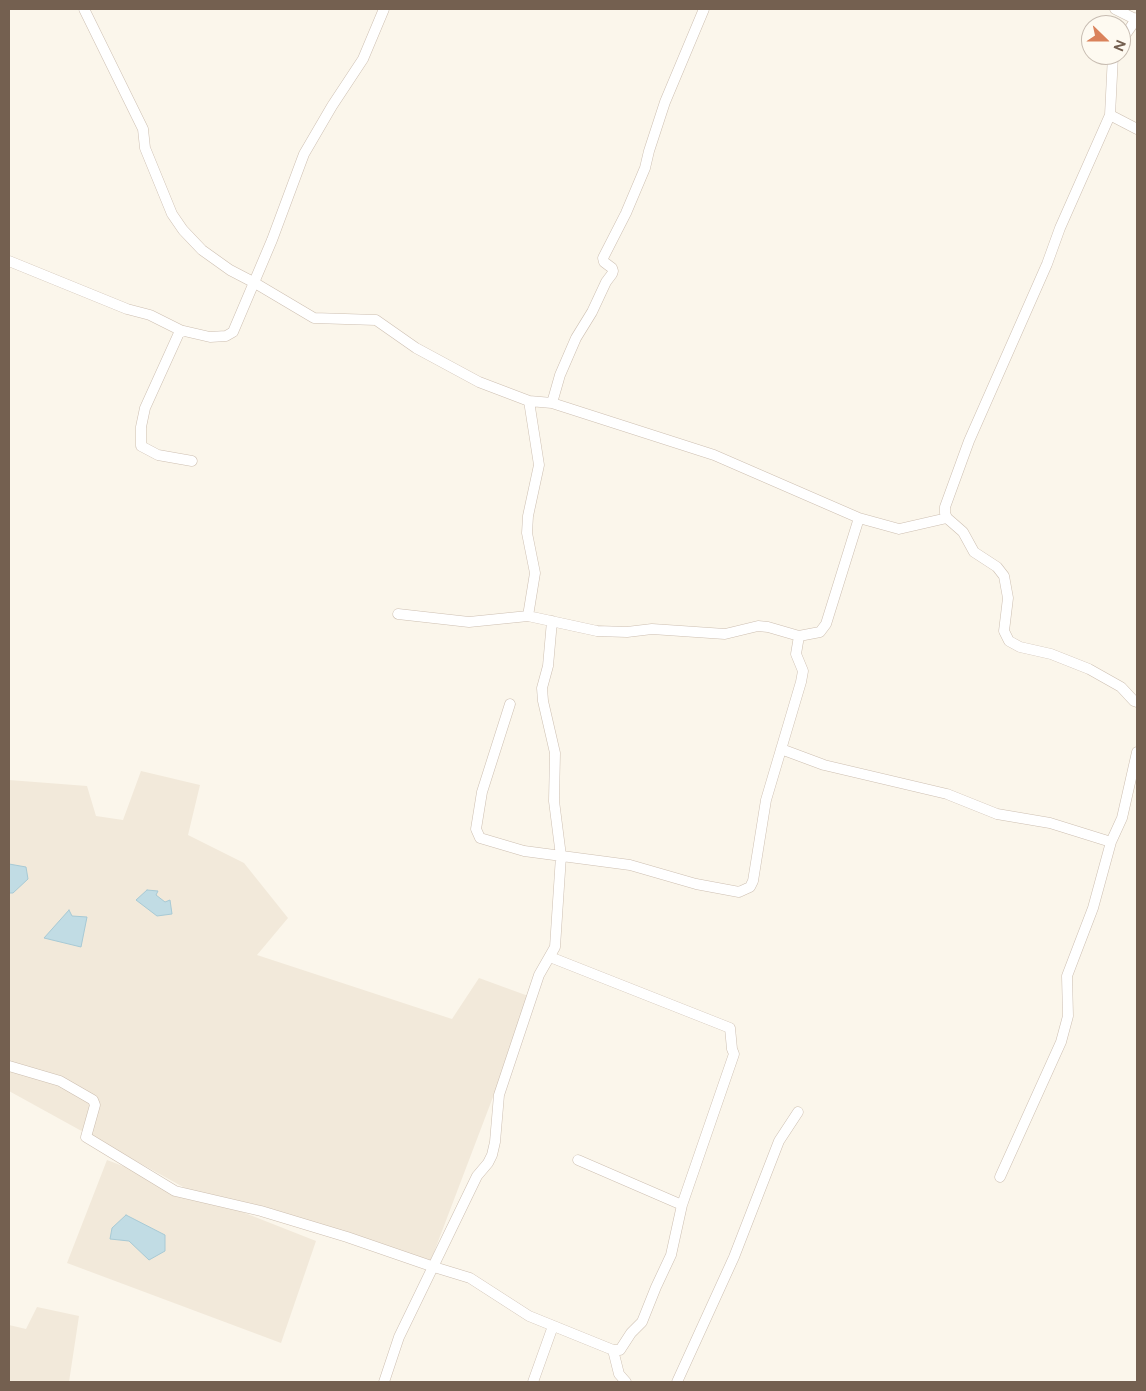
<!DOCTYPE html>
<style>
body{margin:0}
#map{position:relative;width:1146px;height:1391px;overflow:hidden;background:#fbf6eb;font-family:Figtree,sans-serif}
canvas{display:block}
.frame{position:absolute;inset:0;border:10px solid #746050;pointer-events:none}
.north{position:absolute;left:1081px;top:15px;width:50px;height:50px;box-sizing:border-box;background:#fefaf1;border:1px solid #c7bcb1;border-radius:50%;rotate:112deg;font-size:14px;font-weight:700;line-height:20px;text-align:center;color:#746050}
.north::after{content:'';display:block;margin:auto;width:18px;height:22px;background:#da825b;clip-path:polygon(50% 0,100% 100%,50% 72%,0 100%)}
</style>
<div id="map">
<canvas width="1146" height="1391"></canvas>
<div class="frame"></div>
<div class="north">N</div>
</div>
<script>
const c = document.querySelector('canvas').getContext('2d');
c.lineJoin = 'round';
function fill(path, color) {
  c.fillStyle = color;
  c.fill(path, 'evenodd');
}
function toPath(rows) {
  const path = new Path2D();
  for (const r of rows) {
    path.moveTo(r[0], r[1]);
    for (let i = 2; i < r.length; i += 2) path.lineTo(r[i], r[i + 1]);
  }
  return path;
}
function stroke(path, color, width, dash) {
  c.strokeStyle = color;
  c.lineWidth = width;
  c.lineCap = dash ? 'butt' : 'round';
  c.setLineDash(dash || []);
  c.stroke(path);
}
const residential = toPath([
 [141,771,200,785,188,835,244,863,288,918,257,955,452,1019,479,978,531,997,431,1260,434,1267,217,1202,316,1241,281,1343,67,1263,107,1160,194,1193,9,1091,9,780,87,786,96,816,123,820],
 [37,1307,79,1316,69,1382,9,1382,9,1325,26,1329]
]);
const water = toPath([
 [9,864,26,867,28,879,13,893,9,893,9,864],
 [147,890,158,891,156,895,165,902,170,900,172,914,157,916,136,900,147,890],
 [69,910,72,916,87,917,81,947,44,938,69,910],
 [126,1215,165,1235,165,1251,149,1260,129,1241,110,1239,112,1228,126,1215]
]);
const minor = toPath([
 [84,9,143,129,145,148,172,214,183,230,202,250,230,270,255,283,314,318,376,320,416,348,479,382,529,401,552,403,714,455,859,518,899,529,947,518,963,532,974,552,997,567,1004,576,1008,598,1004,631,1009,641,1020,647,1051,654,1089,669,1121,687,1134,701,1137,702],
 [1115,9,1135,19],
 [1121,41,1137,18],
 [1110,115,1137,129],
 [9,261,127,309,150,315,182,331],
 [552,403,560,375,576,338,592,312,606,282,612,274,613,271,612,268,604,262,603,258,626,213,645,168,649,151,665,102,704,9],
 [192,461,158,455,141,446,141,427,145,408,179,333,184,331,210,337,226,336,233,332,272,240,304,154,332,106,363,59,384,9],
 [947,518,945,513,945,507,969,441,1047,264,1060,228,1110,115,1113,55],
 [398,614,469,622,528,616,597,631,627,632,652,629,725,634,758,626,768,627,799,636,820,632,826,624,859,518],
 [528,616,535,573,527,533,528,516,539,465,529,401],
 [510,704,482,792,476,829,480,838,524,851,630,865,696,884,739,892,750,887,753,881,766,800,801,682,803,671,796,654,799,636],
 [781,749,824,765,947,794,997,814,1050,823,1111,842],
 [9,1066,60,1081,93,1100,95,1105,86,1137,175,1191,261,1211,347,1237,434,1267,470,1278,529,1316,613,1350,620,1350,631,1333,642,1322,656,1287,671,1255,682,1205,734,1054,732,1049,730,1028,550,957],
 [578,1160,682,1205],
 [1000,1177,1061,1042,1068,1016,1067,976,1093,908,1111,842,1122,818,1137,752],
 [613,1350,619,1374,626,1382],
 [384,1382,399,1337,477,1176,488,1163,492,1155,495,1142,499,1095,539,975,555,947,561,856,554,801,555,753,543,701,542,688,548,666,552,621],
 [533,1382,553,1326],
 [677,1382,734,1257,779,1141,798,1112]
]);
fill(residential, '#f2e9da');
fill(water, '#c1dce4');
stroke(water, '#a8cad5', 1);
stroke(minor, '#cdbfb1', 11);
stroke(minor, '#fff', 10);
</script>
